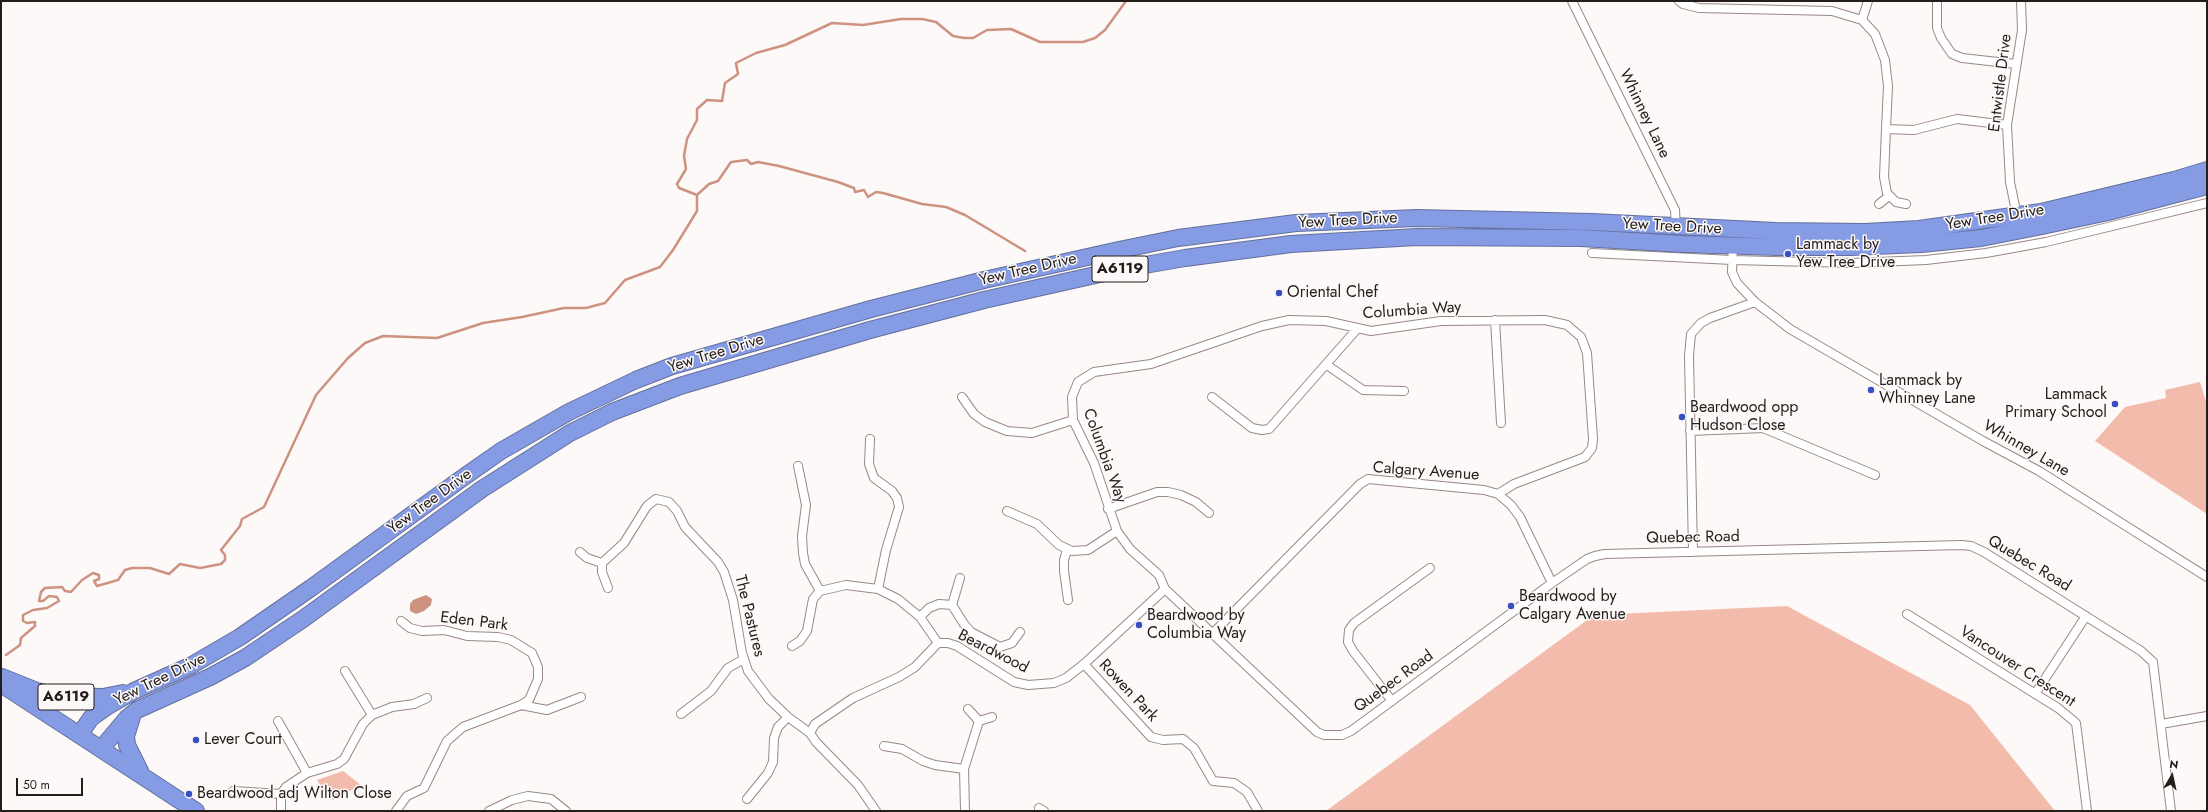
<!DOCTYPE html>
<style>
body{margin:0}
#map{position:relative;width:2208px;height:812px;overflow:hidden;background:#fdf9f8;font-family:Jost,sans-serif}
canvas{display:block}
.frame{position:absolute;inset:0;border:2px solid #231d1b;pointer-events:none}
.north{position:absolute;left:2152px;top:756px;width:40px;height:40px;-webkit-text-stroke:3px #fdf9f8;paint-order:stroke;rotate:9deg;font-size:11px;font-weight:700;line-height:16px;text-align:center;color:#231d1b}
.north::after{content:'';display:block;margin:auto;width:14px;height:18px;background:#231d1b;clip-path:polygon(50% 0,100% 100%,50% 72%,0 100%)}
.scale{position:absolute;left:16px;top:778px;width:67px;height:18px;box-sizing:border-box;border:2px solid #231d1b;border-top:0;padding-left:5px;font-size:12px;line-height:14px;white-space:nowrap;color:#231d1b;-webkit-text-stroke:3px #fdf9f8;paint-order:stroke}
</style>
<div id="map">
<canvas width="2208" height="812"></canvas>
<div class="frame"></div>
<div class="north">N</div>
<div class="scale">50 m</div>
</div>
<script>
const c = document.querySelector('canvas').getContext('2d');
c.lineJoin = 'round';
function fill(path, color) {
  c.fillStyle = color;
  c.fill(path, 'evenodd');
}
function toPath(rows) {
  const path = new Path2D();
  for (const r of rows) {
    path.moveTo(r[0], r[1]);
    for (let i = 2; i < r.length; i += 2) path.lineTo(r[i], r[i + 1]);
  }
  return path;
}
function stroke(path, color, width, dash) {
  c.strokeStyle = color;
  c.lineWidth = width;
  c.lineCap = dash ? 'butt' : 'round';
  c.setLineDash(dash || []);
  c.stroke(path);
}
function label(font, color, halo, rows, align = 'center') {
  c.font = font + ' Jost,sans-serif';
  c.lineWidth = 3;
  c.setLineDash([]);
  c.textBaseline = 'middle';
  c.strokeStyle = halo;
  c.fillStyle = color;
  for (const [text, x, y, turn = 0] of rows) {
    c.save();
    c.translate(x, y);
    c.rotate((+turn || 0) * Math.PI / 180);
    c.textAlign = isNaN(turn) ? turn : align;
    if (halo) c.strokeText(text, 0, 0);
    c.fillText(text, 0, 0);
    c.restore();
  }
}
const green = toPath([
 [2200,382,2207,405,2207,514,2095,441,2125,407,2166,398,2165,390],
 [1787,606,1970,705,2055,811,1326,811,1594,615],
 [343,771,361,785,333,800,327,797,317,780]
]);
const water = toPath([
 [426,595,432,599,431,605,424,611,416,614,410,611,410,604,413,600]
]);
const stream = toPath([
 [697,195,679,188,677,184,686,169,684,156,687,139,697,120,697,109,707,100,722,101,725,83,738,74,736,63,756,53,785,45,832,23,863,25,901,19,922,19,936,22,953,36,964,38,973,38,987,30,1011,29,1040,42,1083,42,1095,38,1105,30,1126,1],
 [6,655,20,645,21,638,35,626,35,622,27,623,23,621,23,615,33,610,47,608,59,601,57,597,49,596,43,601,39,601,41,592,45,588,62,587,65,591,71,592,82,580,93,573,99,575,99,579,94,581,97,586,118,580,125,570,132,568,150,568,169,574,180,564,200,568,221,564,225,560,225,555,221,550,240,526,242,519,264,507,316,395,348,358,365,343,383,336,437,338,483,323,522,317,564,308,586,308,605,303,625,280,660,267,673,250,697,211,697,195,709,184,718,181,731,162,747,160,751,164,758,162,779,166,838,182,854,188,855,192,864,190,868,197,876,192,883,193,922,204,946,207,965,215,1025,251]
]);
const street = toPath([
 [1572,1,1675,210,1676,229],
 [1679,1,1683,4,1699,8,1832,11,1862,20,1875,34,1885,60,1888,86,1886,129,1914,130,1957,119,2007,125],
 [1937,1,1937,28,1941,38,1952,54,1962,58,2016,64],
 [1862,20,1868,1],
 [1886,129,1884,177,1887,193,1896,202,1906,204],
 [1879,204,1889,196],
 [2017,216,2010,182,2007,125,2022,30,2021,1],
 [1733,243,1732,272,1737,283,1755,302,1790,329,1983,441,2039,471,2207,577],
 [1592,253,1732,260,1852,263,1926,260,1986,253,2046,242,2207,203],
 [1495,320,1501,423],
 [1327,365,1363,390,1404,391],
 [962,397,974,414,985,422,1007,431,1032,433,1073,420],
 [1212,397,1252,428,1262,430,1269,429,1357,329],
 [1690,431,1763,428,1875,475],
 [870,439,869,464,874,478,892,491,897,498,899,507,886,550,878,589],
 [798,466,806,505,802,536,803,553,805,564,820,591],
 [1498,494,1514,484,1580,459,1585,457,1592,448,1593,439,1587,353,1581,337,1567,325,1545,320,1441,321,1371,331,1326,321,1289,320,1262,326,1151,364,1094,372,1078,382,1072,397,1073,420,1094,463,1117,531,1130,549,1159,575,1165,589,1317,732,1324,735,1342,735,1351,731,1552,583,1587,559,1595,556,1605,554,1962,545,1971,546,1984,552,2141,651,2153,662,2171,811],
 [1108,509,1157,492,1168,492,1181,495,1196,502,1209,513],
 [1007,511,1037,524,1059,545,1072,551,1088,550,1117,531],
 [1067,550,1064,560,1064,571,1068,600],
 [580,552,587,558,602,563],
 [1693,552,1689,356,1691,334,1701,323,1710,318,1755,302],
 [608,588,602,572,602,563,624,543,647,506,656,499,669,502,677,511,685,527,718,562,724,572,733,600,742,653,748,671,769,699,788,717,810,733],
 [952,605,960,578],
 [1907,614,2058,708,2076,723,2087,811],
 [920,617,929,608,939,604,952,605,964,624,971,632,1000,647,1012,643,1020,632],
 [1213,633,1360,484,1368,479,1484,490,1498,494,1511,505,1520,517,1552,583],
 [792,646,800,641,807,631,813,599,820,591,846,585,878,589,898,599,920,617,938,643],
 [1084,664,1151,737,1163,740,1183,739,1194,748,1213,781,1234,783,1247,792,1258,811],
 [345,671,372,715],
 [2035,694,2086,616],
 [1392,701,1353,651,1348,642,1349,630,1354,623,1430,568],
 [521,705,547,710,581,697],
 [968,709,979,721,992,717],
 [681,714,711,691,728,668,744,659],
 [278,721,307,773],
 [2161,724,2207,716],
 [884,746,902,749,923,761,935,765,964,769,965,811],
 [964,769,979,721],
 [233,791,281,794],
 [747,799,768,773,773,762,774,738,778,727,788,717],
 [1039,808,1044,811],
 [281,811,281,794,286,787,307,773,337,764,344,759,363,724,372,715,392,707,414,704,427,698],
 [396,811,407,796,424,788,447,741,463,727,521,705,529,700,538,679,538,667,532,653,511,640,498,637,467,636,444,630,422,631,410,628,401,621],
 [489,811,512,800,528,796,551,799,566,811],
 [876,811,858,785,816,742,810,733,815,724,853,698,899,677,915,667,938,643,948,643,957,646,1014,682,1028,685,1054,683,1066,678,1084,664,1165,589]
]);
const highway = toPath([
 [2,677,37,691,58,696,103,697,123,693],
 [1,684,196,811],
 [132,717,126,736,127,745,140,771],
 [80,734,91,718,108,706,134,691,192,665,240,637,311,588,461,479,501,451,569,412,636,380,672,366,871,309,984,280,1119,250,1178,238,1296,223,1417,218,1592,222,1776,231,1865,232,1919,229,2041,212,2174,180,2207,170],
 [101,749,127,718,137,710,210,677,245,658,303,619,482,489,570,433,612,412,680,386,870,330,984,300,1122,269,1185,258,1291,244,1417,237,1581,238,1683,244,1777,247,1850,247,1921,244,1981,238,2042,226,2108,212,2207,186]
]);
const markers = [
 [1788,254,4,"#394ec0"],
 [1279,293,4,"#394ec0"],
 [1871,390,4,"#394ec0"],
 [2115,404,4,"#394ec0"],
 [1682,417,4,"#394ec0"],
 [1511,606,4,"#394ec0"],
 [1139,625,4,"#394ec0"],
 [196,740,4,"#394ec0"],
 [189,794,4,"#394ec0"]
];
const shields = [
 [1120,269,56],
 [66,697,56]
];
const shieldNames = [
 ["A6119",1120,269],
 ["A6119",66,697]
];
const streetNames = [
 ["Entwistle Drive",2001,83,-83],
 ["Whinney Lane",1644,114,64],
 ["Yew Tree Drive",1995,218,-9],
 ["Yew Tree Drive",1348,221,-3],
 ["Yew Tree Drive",1672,227,3],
 ["Yew Tree Drive",1028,270,-13],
 ["Columbia Way",1412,311,-4],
 ["Yew Tree Drive",716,354,-17],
 ["Whinney Lane",2026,449,30],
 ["Columbia Way",1104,456,70],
 ["Calgary Avenue",1426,472,4],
 ["Yew Tree Drive",430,502,-36],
 ["Quebec Road",1693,538,-1],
 ["Quebec Road",2029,564,31],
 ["The Pastures",749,616,76],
 ["Eden Park",474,622,7],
 ["Beardwood",993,652,27],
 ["Vancouver Crescent",2017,667,33],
 ["Yew Tree Drive",160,680,-26],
 ["Quebec Road",1394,682,-36],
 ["Rowen Park",1128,691,47]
];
const poiNames = [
 ["Lammack by",1796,245],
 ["Yew Tree Drive",1796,263],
 ["Oriental Chef",1287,293],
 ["Lammack by",1879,381],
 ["Whinney Lane",1879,399],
 ["Lammack",2107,395,"right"],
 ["Primary School",2107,413,"right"],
 ["Beardwood opp",1690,408],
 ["Hudson Close",1690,426],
 ["Beardwood by",1519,597],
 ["Calgary Avenue",1519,615],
 ["Beardwood by",1147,616],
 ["Columbia Way",1147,634],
 ["Lever Court",204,740],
 ["Beardwood adj Wilton Close",197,794]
];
fill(green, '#f3bbab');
fill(water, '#ce9281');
stroke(stream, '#ce9281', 2.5);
stroke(street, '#998883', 10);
stroke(highway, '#636f9d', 18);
stroke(street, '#fff', 8);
stroke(highway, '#859be3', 16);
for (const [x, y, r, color] of markers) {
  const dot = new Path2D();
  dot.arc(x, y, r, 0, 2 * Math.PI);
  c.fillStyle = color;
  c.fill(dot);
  stroke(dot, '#fdf9f8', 1.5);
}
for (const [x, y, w] of shields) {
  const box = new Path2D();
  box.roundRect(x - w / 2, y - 13, w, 26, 3);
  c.fillStyle = '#fdf9f8';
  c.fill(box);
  stroke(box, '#231d1b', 1);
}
label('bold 15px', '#231d1b', null, shieldNames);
label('16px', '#231d1b', '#fdf9f8', streetNames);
label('16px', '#231d1b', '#fdf9f8', poiNames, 'left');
</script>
